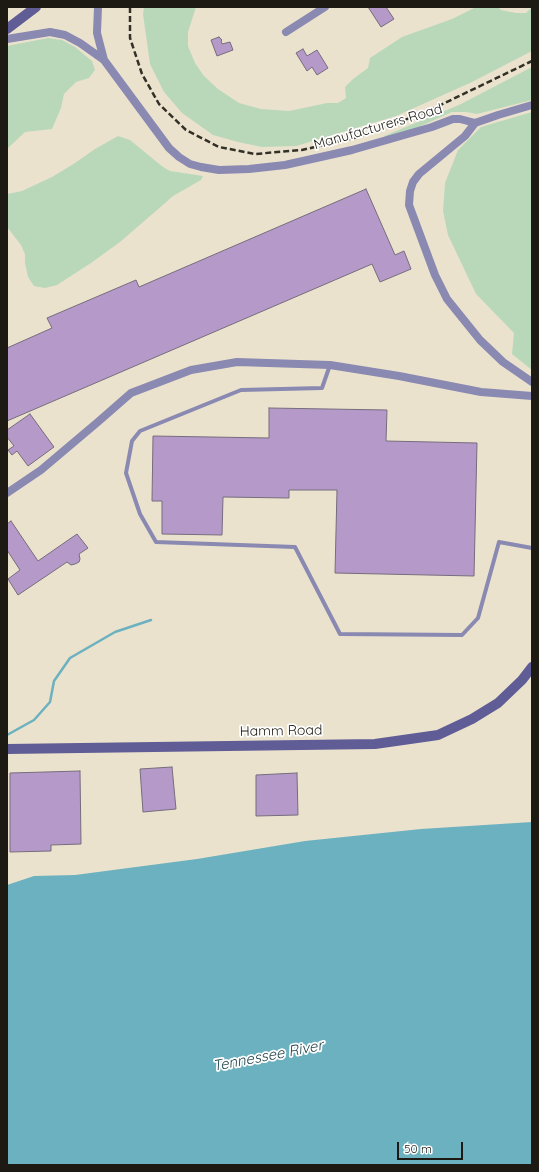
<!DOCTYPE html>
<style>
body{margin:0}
#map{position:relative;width:539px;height:1172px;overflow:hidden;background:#ebe2ce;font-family:Quicksand,sans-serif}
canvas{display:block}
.frame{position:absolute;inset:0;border:8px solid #1d1a13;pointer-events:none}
.scale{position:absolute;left:397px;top:1142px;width:66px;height:18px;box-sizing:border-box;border:2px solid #1d1a13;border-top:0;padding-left:5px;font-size:12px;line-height:14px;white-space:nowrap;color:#1d1a13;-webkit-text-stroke:3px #fff;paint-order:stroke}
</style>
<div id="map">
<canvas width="539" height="1172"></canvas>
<div class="frame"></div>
<div class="scale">50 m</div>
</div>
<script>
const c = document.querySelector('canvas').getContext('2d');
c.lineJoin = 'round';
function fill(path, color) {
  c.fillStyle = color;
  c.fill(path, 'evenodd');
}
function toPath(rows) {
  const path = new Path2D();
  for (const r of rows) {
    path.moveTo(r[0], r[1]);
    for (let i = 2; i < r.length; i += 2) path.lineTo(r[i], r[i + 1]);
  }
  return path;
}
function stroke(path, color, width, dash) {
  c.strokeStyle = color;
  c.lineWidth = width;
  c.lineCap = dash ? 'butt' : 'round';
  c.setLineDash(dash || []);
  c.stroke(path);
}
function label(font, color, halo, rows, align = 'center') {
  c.font = font + ' Quicksand,sans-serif';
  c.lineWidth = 3.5;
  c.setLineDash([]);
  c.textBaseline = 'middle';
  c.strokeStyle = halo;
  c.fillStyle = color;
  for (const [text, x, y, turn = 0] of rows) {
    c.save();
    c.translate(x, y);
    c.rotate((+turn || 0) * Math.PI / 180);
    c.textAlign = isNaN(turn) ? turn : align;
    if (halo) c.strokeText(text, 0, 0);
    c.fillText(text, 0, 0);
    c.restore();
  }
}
const green = toPath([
 [144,7,196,7,188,32,188,46,195,63,204,76,218,89,239,103,261,109,289,111,327,103,338,103,346,98,345,87,353,79,368,68,370,58,402,37,452,19,476,7,498,7,501,10,516,13,526,13,532,7,532,51,470,83,396,116,296,146,262,147,238,142,213,135,182,113,164,92,150,64,143,14],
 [48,38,62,40,75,47,92,61,95,70,89,78,76,82,64,94,61,108,52,129,25,132,7,149,7,46],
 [532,67,532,100,477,114,466,112,452,112,414,129,385,137,384,136,459,105],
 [532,112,532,370,512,354,514,333,476,294,448,235,443,211,445,183,458,150,481,127],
 [118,136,130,140,163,167,170,171,203,176,201,180,173,196,164,204,120,242,91,263,57,285,45,288,34,286,28,277,25,263,25,254,21,245,7,227,7,194,22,191,52,177,75,163,95,149]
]);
const water = toPath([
 [532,822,532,1165,7,1165,7,885,34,876,75,875,197,859,305,841,421,829]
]);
const stream = toPath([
 [7,735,34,720,50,702,54,681,70,658,115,632,151,620]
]);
const building = toPath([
 [368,7,386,7,394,19,381,27,368,7],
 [219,37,222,40,221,41,222,44,230,42,233,50,217,56,211,40,219,37],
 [303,49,307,56,317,50,328,68,317,75,312,67,307,71,296,53,303,49],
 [366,189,395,255,404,251,411,269,380,282,372,264,7,421,7,348,52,328,47,318,136,280,139,287,366,189],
 [269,408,387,410,386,441,477,443,474,576,335,573,337,490,289,490,289,498,223,497,222,535,162,534,162,501,152,501,153,436,269,438,269,408],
 [30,414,54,447,28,466,17,451,12,455,8,450,14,446,7,437,7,430,30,414],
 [11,521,38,561,77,534,88,548,79,554,80,559,79,562,75,564,71,565,67,562,18,595,8,579,20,570,7,550,7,524,11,521],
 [172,767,176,809,143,812,140,769,172,767],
 [80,771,81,844,51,845,51,851,10,852,10,773,80,771],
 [297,773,298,815,256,816,256,775,297,773]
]);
const lane = toPath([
 [330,365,322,388,241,390,140,431,132,441,126,473,140,514,156,542,295,547,340,634,462,635,478,618,499,542,532,548]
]);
const street = toPath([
 [98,7,97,33,104,60],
 [286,32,325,7],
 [7,39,50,32,65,35,80,43,104,60,169,148,179,157,190,164,201,167,219,170,249,169,285,165,352,150,432,127,453,119,460,119,475,123],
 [475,123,465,136,419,174,413,182,410,191,409,205,435,275,447,299,480,340,503,362,532,382],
 [475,123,498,115,532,105],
 [7,493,41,470,99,421,131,393,191,370,237,362,330,365,399,376,481,392,532,396]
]);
const secondary = toPath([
 [7,29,36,7],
 [7,749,375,744,438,735,472,719,498,703,522,680,532,667]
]);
const rail = toPath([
 [130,7,130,38,142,74,159,104,186,130,219,147,255,154,302,150,358,137,426,112,532,61]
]);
const streetNames = [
 ["Manufacturers Road",378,127,-16],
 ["Hamm Road",281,731,-1]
];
const waterNames = [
 ["Tennessee River",268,1056,-11]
];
fill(green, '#b9d8b9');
fill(water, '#6cb1bf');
stroke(stream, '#6cb1bf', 2.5);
fill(building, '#b59ac9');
stroke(building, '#756c7c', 1);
stroke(lane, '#8989b1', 4);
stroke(street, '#8989b1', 8);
stroke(secondary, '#605d96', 10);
stroke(rail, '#333027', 2.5, [6, 3]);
label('14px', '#1d1a13', '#fff', streetNames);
label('italic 15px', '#1c3e44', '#fff', waterNames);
</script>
